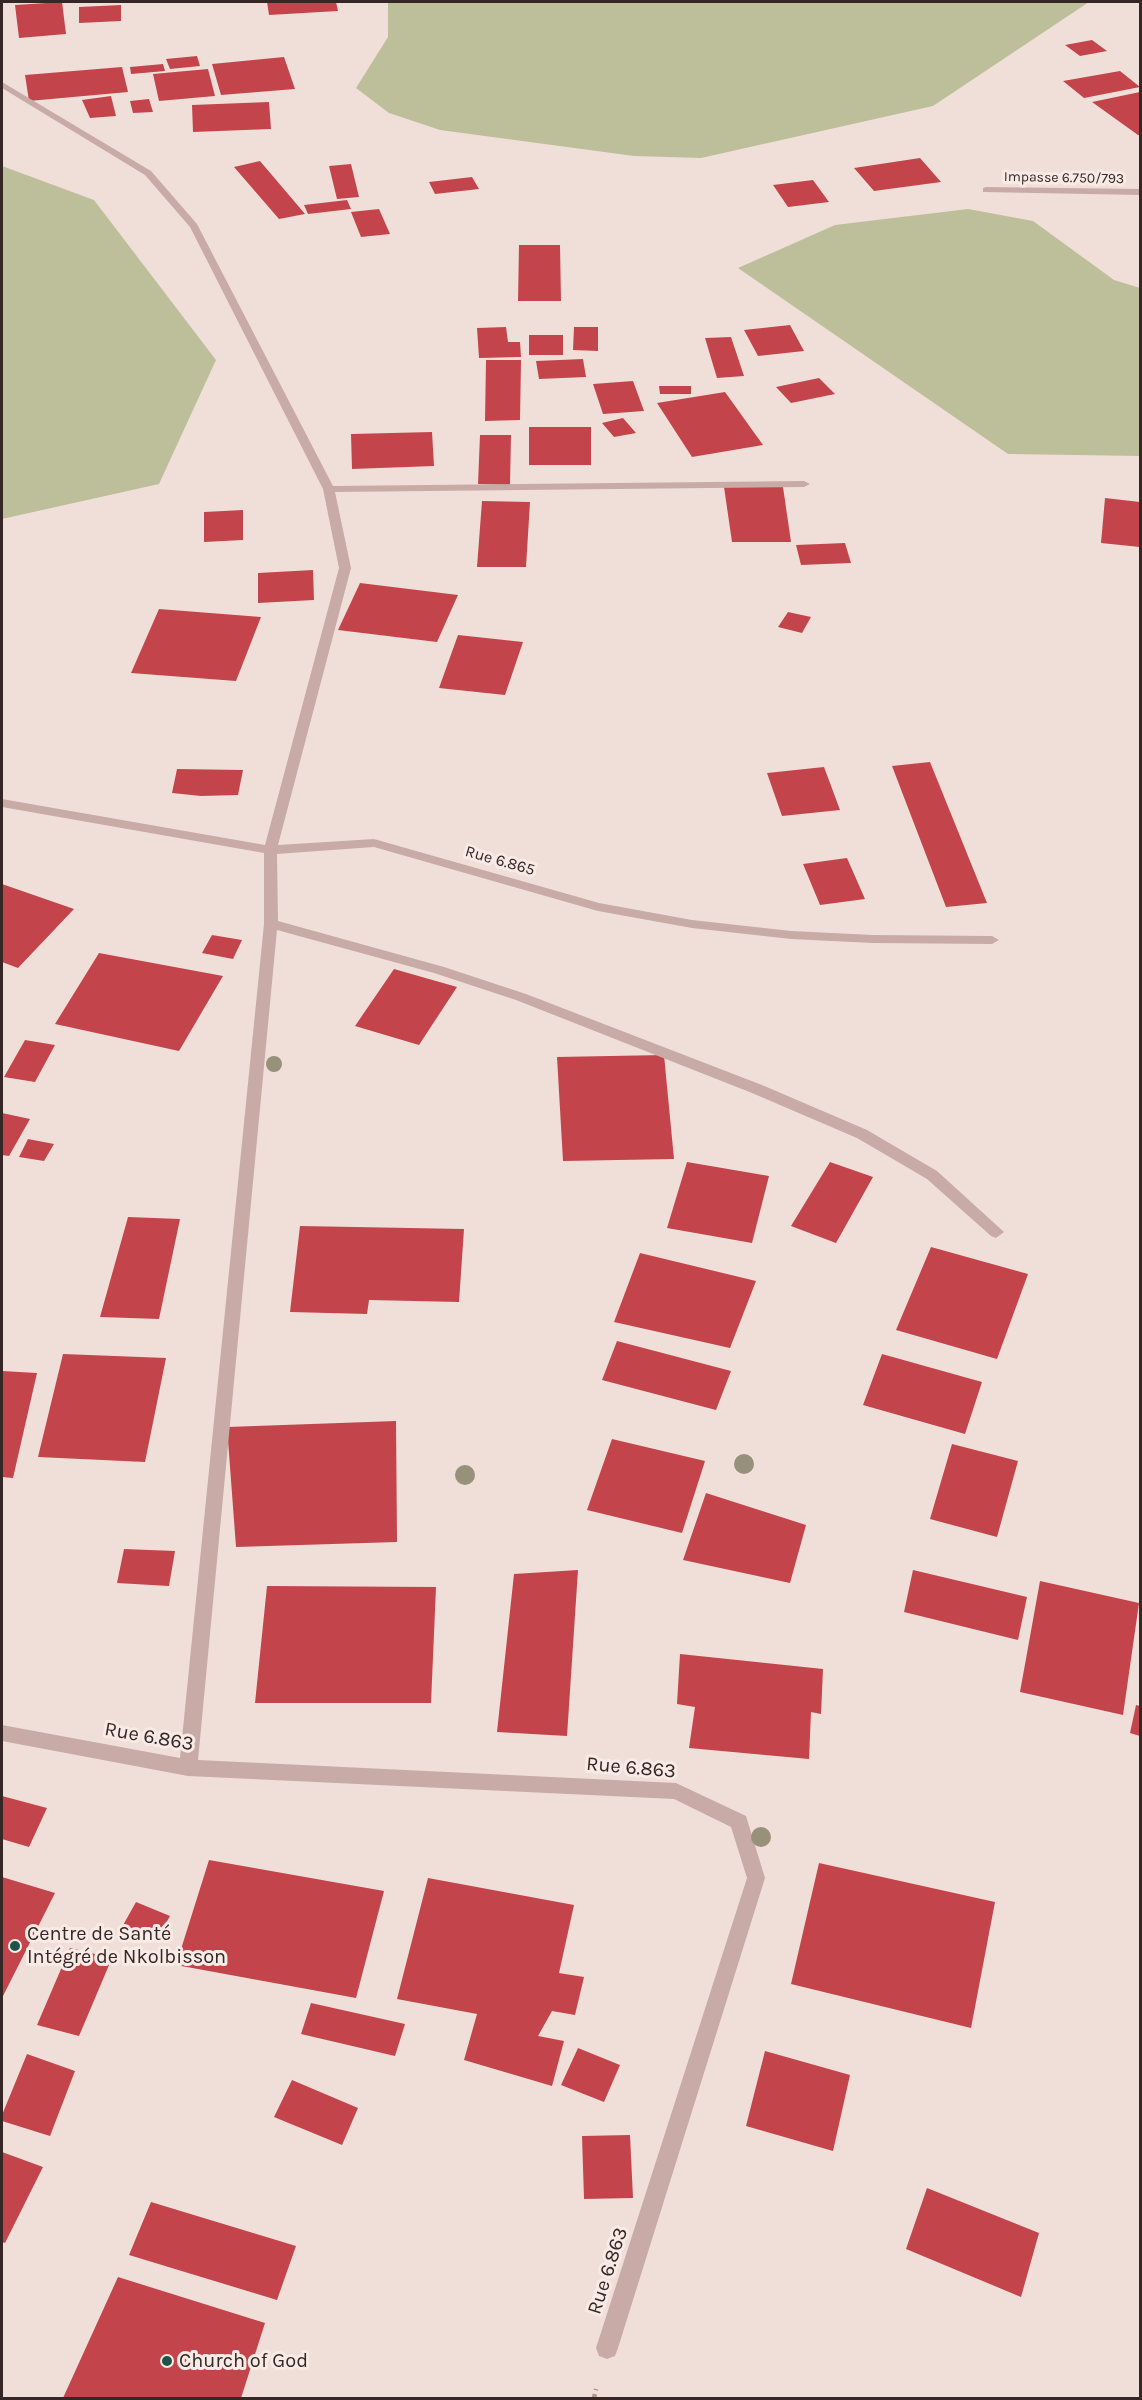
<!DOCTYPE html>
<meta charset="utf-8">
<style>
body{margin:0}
#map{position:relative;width:1142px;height:2400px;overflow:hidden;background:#f0dfd9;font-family:Karla,sans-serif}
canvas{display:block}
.frame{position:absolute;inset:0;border:3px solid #342726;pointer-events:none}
</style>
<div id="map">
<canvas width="1142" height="2400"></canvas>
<div class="frame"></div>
</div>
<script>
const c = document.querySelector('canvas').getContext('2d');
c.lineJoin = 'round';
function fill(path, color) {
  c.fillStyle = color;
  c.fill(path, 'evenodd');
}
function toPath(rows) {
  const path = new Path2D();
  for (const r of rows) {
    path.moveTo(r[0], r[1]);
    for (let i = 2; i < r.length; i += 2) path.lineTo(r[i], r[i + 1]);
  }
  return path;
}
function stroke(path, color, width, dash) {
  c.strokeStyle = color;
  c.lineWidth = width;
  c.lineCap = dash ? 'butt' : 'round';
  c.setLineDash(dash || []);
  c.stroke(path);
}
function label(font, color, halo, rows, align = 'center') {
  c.font = font + ' Karla,sans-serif';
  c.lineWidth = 6;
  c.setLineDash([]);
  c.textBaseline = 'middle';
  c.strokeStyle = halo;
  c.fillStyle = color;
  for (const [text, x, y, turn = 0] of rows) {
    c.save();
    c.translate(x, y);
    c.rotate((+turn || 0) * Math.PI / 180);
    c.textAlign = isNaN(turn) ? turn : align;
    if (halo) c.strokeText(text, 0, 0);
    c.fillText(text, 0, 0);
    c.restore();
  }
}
const green = toPath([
 [388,2,1089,2,933,106,701,158,634,156,440,130,389,113,356,88,388,37],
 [2,166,94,200,216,360,159,484,2,519],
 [968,209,1033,221,1114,280,1140,288,1140,456,1008,454,738,268,835,225]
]);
const building = toPath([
 [62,2,66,34,19,38,15,5],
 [267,2,336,2,338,11,269,15],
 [121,5,121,21,79,23,79,7],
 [1092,40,1107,51,1080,56,1065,45],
 [197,56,200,66,170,69,166,59],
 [284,57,295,89,221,95,212,64],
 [163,64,165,71,131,74,130,67],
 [122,67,128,92,29,101,25,75],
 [208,69,215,96,159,101,153,74],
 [1120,71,1140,87,1084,98,1063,81],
 [1140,92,1140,135,1138,135,1092,102],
 [111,96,116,116,90,118,82,100],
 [149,99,153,112,133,113,130,101],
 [269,102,271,129,193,132,192,105],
 [920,158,941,182,874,191,854,168],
 [260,161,305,214,279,219,234,167],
 [351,164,359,197,337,199,329,166],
 [472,177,479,189,435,194,429,182],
 [813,180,829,202,788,207,773,185],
 [347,200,351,209,308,214,304,205],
 [379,209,390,234,361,237,351,212],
 [519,245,560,245,561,301,518,301],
 [790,325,804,351,758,356,744,330],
 [506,327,508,342,520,342,521,357,479,358,477,328],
 [574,327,598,327,598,351,573,350],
 [529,335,563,335,563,355,529,355],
 [731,337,744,376,717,378,705,338],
 [583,359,586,377,539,379,536,361],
 [486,360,521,360,520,420,485,421],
 [819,378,835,394,791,403,776,387],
 [633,381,644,411,603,414,593,384],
 [659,386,691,386,691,394,660,394],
 [725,392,763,445,692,457,657,403],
 [623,418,636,433,614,437,602,423],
 [529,427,591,427,591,465,529,465],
 [432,432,434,466,352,469,351,434],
 [480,435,511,435,510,485,478,484],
 [724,487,783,487,791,542,732,542],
 [1105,498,1140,502,1140,547,1101,543],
 [482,501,530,502,526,567,477,567],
 [243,510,243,540,204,542,204,512],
 [845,543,851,563,801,565,796,545],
 [313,570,314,600,258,603,258,573],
 [360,583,458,595,437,642,338,630],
 [159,609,261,617,236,681,131,673],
 [788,612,811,617,802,633,778,627],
 [458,635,523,642,505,695,439,688],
 [930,762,987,903,946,907,892,766],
 [824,767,840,810,782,816,767,773],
 [177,769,243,770,238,795,201,796,172,793],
 [847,858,865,899,820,905,803,864],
 [2,884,74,909,18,968,2,962],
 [212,935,242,940,233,959,202,953],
 [99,953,223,976,179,1051,55,1024],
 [394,969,457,987,419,1045,355,1026],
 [25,1040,55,1045,35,1082,4,1077],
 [664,1055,674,1159,563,1161,557,1057],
 [2,1113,30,1119,9,1156,2,1155],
 [28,1139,54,1144,44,1161,19,1157],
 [687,1162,769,1176,752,1243,667,1228],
 [830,1162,873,1177,836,1243,791,1226],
 [128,1217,180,1219,159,1319,100,1317],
 [300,1226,464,1229,459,1302,369,1300,367,1314,290,1312],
 [931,1247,1028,1274,997,1359,896,1330],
 [640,1253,756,1281,730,1348,614,1322],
 [617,1341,731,1371,716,1410,602,1380],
 [63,1354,166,1358,145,1462,38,1457],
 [882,1354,982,1382,965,1434,863,1405],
 [2,1371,37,1373,13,1478,2,1477],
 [396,1421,397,1542,236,1547,227,1427],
 [612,1439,705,1461,682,1533,587,1510],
 [952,1444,1018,1461,997,1537,930,1519],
 [706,1493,806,1525,790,1583,683,1560],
 [124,1549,175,1551,169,1586,117,1583],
 [578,1570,567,1736,497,1732,514,1574],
 [913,1570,1027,1597,1018,1640,904,1612],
 [1040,1581,1139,1603,1123,1715,1020,1692],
 [267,1586,436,1587,431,1703,255,1703],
 [680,1654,823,1669,821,1714,811,1712,809,1759,689,1748,695,1707,677,1704],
 [1136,1705,1140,1706,1140,1736,1130,1733],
 [2,1796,47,1808,29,1847,2,1839],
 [209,1860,384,1891,356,1998,176,1965],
 [819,1863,995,1902,971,2028,791,1984],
 [2,1877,55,1893,2,1998],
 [428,1878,574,1905,559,1973,584,1977,575,2015,552,2011,538,2036,564,2041,552,2086,464,2060,477,2014,397,1999],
 [136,1902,170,1916,156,1941,122,1927],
 [70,1948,112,1958,79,2036,37,2025],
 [311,2003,405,2024,395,2056,301,2034],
 [578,2048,620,2065,604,2102,561,2085],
 [765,2051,850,2075,833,2151,746,2126],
 [27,2054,75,2071,50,2136,2,2121,2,2115],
 [292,2080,358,2108,342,2145,274,2117],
 [630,2135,633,2198,584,2199,582,2136],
 [2,2152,43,2167,5,2243,2,2242],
 [927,2188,1039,2233,1021,2297,906,2249],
 [151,2202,296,2246,277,2300,129,2255],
 [118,2277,265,2323,241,2398,63,2398]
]);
const path = toPath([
 [594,2398,596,2389]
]);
const minor = toPath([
 [2,82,151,171,197,224,333,486,804,481,810,484,804,487,335,492,351,568,278,845,374,839,599,903,692,920,791,931,873,935,992,936,999,940,992,944,873,943,791,939,692,928,598,911,374,847,277,854,278,921,444,967,526,994,762,1085,867,1130,937,1171,1004,1232,996,1238,991,1236,927,1179,857,1138,752,1093,516,1000,434,973,277,930,198,1760,676,1783,746,1816,765,1878,618,2348,615,2356,607,2359,599,2356,596,2348,747,1878,731,1827,674,1799,188,1776,2,1741,2,1725,180,1758,264,924,264,853,2,807,2,799,265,845,339,568,323,489,190,227,145,175,2,88,2,82],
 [986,187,1140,189,1140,195,983,192,983,188,986,187]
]);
const trees = [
 [274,1064,8],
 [744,1464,10],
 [465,1475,10],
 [761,1837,10]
];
const markers = [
 [15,1946,6,"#1d5448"],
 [167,2361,6,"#1d5448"]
];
const farStreetnames = [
 ["Impasse 6.750/793",1064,178,1]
];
const streetNames = [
 ["Rue 6.865",500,861,16]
];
const nearStreetnames = [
 ["Rue 6.863",149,1737,10],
 ["Rue 6.863",631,1768,5],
 ["Rue 6.863",608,2271,-72]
];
const nearPoinames = [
 ["Centre de Santé",27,1934],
 ["Intégré de Nkolbisson",27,1957],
 ["Church of God",179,2361]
];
fill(green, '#bdbf9a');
fill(building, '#c3454b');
stroke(path, '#b49590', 4.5, [4, 4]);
fill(minor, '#c8aba6');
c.fillStyle = '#979179';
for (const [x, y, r] of trees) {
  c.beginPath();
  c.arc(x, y, r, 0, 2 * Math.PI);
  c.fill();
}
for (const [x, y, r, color] of markers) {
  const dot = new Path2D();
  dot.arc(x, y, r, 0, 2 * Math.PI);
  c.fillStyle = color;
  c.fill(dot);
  stroke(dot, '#f8eae5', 2);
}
label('14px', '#342726', '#f8eae5', farStreetnames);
label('16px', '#342726', '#f8eae5', streetNames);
label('20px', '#342726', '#f8eae5', nearStreetnames);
label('20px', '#342726', '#f8eae5', nearPoinames, 'left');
</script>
